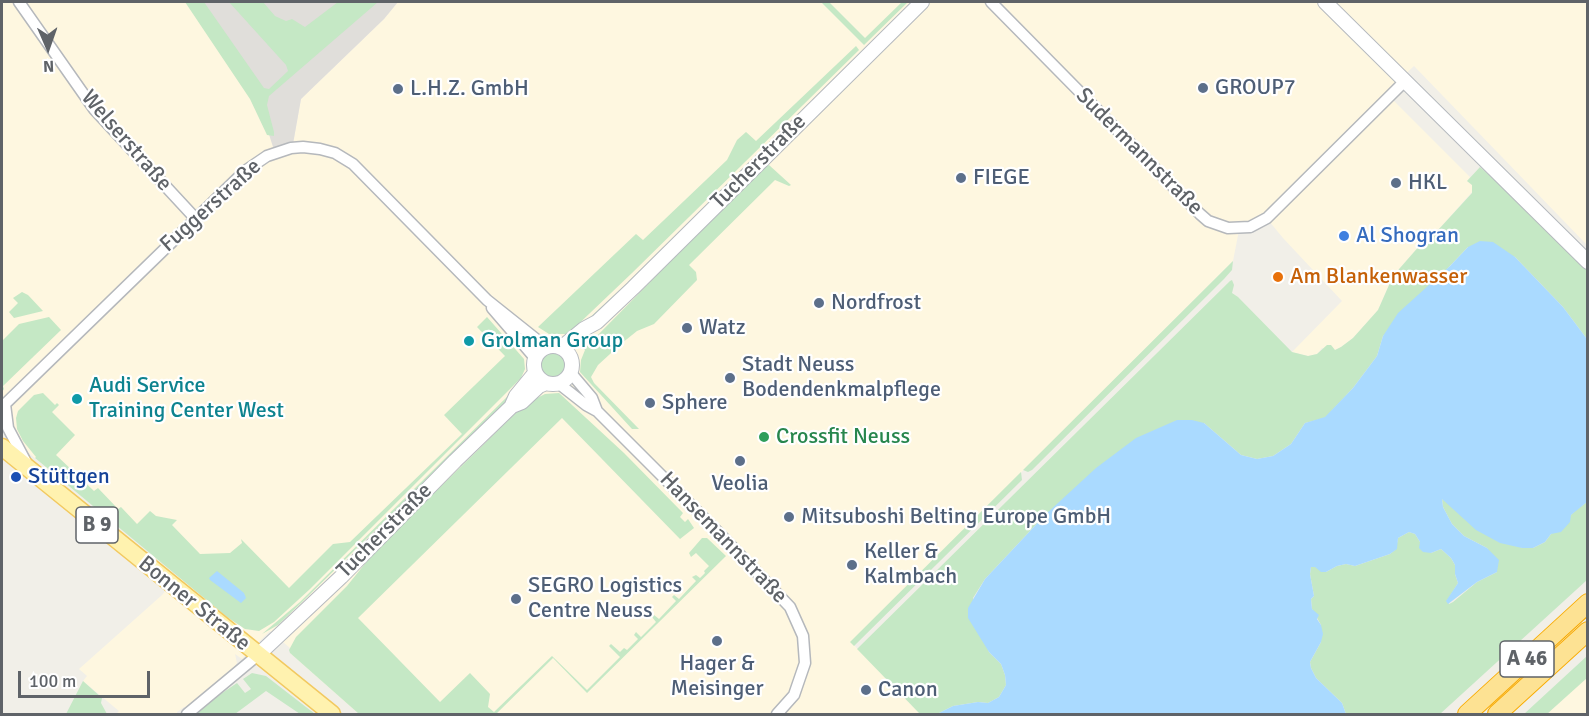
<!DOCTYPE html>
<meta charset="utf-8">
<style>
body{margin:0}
#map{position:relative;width:1589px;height:716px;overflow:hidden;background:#f1efe8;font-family:Signika,sans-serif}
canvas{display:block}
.frame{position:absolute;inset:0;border:3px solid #5f6368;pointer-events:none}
.north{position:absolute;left:18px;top:18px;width:60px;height:60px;-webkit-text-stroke:4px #fff;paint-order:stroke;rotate:178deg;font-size:16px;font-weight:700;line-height:24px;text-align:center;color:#5f6368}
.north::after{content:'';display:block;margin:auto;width:21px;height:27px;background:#5f6368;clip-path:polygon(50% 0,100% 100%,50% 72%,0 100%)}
.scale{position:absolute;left:18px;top:671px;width:132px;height:27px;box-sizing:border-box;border:3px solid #5f6368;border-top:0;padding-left:8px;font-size:18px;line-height:21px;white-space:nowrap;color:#5f6368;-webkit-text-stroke:4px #fff;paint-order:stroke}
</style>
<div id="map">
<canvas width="1589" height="716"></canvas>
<div class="frame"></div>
<div class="north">N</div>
<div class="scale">100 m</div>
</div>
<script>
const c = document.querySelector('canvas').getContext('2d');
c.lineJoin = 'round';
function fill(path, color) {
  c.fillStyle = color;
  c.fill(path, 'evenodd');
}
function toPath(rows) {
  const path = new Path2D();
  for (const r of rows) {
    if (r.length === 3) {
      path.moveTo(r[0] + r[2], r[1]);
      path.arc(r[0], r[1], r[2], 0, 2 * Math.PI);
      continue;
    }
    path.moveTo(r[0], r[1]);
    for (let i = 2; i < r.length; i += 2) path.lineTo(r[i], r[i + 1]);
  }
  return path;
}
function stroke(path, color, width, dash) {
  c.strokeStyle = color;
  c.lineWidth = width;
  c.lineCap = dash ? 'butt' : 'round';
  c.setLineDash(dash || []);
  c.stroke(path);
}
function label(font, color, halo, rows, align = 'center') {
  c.font = font + ' Signika,sans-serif';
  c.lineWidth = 4.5;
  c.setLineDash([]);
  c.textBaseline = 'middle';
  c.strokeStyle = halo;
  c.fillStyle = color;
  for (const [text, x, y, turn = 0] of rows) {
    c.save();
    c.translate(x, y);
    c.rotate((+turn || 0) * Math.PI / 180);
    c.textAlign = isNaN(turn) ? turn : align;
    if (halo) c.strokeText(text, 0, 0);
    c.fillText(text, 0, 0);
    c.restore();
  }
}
const commercial = toPath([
 [2,2,189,2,259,104,274,149,293,144,301,99,384,19,398,2,1587,2,1587,245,1414,66,1386,93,1470,177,1467,181,1472,185,1472,192,1439,229,1428,236,1393,276,1378,310,1353,338,1341,347,1335,350,1322,348,1317,354,1308,356,1292,352,1342,301,1283,238,1264,215,1240,225,1233,261,851,642,920,714,359,714,290,653,290,648,270,631,242,659,235,654,237,663,234,667,192,707,184,707,177,712,177,714,116,714,119,711,83,681,87,676,79,669,162,595,178,576,2,431],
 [1587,677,1587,714,1547,714]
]);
const industrial = toPath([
 [189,2,398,2,384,19,301,99,293,144,274,150,258,100]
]);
const green = toPath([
 [185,2,204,2,264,88,269,89,288,71,286,65,229,2,263,2,275,16,286,21,292,19,305,27,338,2,378,2,269,96,267,105,274,132,274,136,267,135,250,99],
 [821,2,829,2,865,38,902,2,908,2,864,45],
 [912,2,914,2,613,299,572,336,571,335,625,285],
 [856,46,859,50,632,273,568,334,549,334,538,327,636,234,643,240,727,160,737,140,746,132,756,141],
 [769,165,791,185,789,186,775,180,689,265,696,272,697,280,654,324,637,331,622,343,598,365,591,377,594,383,639,429,632,429,580,372,581,360,585,350,583,348,587,346,764,167],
 [1480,167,1538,218,1587,269,1587,339,1563,307,1515,257,1468,247,1383,336,1377,356,1353,388,1325,418,1305,423,1291,444,1273,456,1257,459,1241,455,1204,423,1046,514,985,579,973,598,989,652,1001,664,1005,675,1006,685,999,697,988,703,978,702,953,706,937,714,920,714,857,649,1230,281,1232,280,1234,285,1232,293,1238,297,1292,352,1308,356,1317,354,1327,345,1331,345,1335,350,1341,347,1353,338,1378,310,1393,276,1428,236,1439,229,1472,193,1472,185,1467,181],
 [1233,261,1232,270,1224,279,1032,470,1028,472,1023,470],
 [22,292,28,295,43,311,14,318,9,312,18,303,13,298],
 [49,317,61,330,3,386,4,389,2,392,2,341,19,324],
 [487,317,524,359,525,369,521,378,310,589,274,622,259,631,245,629,227,617,35,458,36,457,23,441,17,429,16,418,18,411,34,395,43,393,55,405,57,403,59,405,52,412,75,435,56,455,94,491,98,488,118,509,121,507,137,524,150,511,156,516,177,520,172,525,200,554,230,553,242,543,241,539,289,588,333,544,350,542,462,434,444,415,505,356,477,327],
 [553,366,13],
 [521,383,523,385,301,603,278,625,262,634,300,602],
 [559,393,624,453,683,513,680,517,685,522,688,519,694,528,680,539,562,418,358,618,440,702,470,673,490,694,488,707,494,712,552,656,587,690,620,657,609,646,611,644,620,652,624,648,627,650,638,639,634,635,636,632,641,637,656,622,652,617,654,615,659,619,676,601,672,597,674,595,679,599,696,581,692,577,696,575,700,578,705,573,704,571,709,566,696,553,691,557,689,553,702,538,707,538,726,556,587,693,553,658,496,714,359,714,290,653,289,650,296,637,347,586,376,550,533,396,537,398,545,394],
 [1021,472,1022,480,854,646,850,642],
 [1442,499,1522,548,1533,548,1545,542,1551,534,1577,509,1587,502,1587,580,1440,714,1346,714,1342,703,1316,678,1311,668,1310,662,1321,642,1321,625,1312,609,1311,599,1314,596,1310,574,1311,567,1315,566,1326,572,1337,566,1346,564,1355,566,1390,554,1396,549,1398,538,1409,532,1415,534,1420,542,1431,553,1441,549,1451,558,1455,565,1455,574,1458,583,1447,601,1449,604,1453,602,1477,582,1497,572,1487,548,1464,536,1452,524,1443,507],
 [1587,656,1587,678,1547,714,1524,714],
 [252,673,266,676,315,714,300,714,266,691,235,714,191,714,237,683,245,693,251,689,243,679],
 [83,681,102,698,101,703,107,714,66,714]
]);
const water = toPath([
 [1480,241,1493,242,1515,257,1563,307,1587,339,1587,502,1571,515,1570,522,1561,532,1551,534,1545,542,1533,548,1522,548,1500,543,1476,530,1442,499,1443,507,1452,524,1464,536,1487,548,1499,560,1497,572,1477,582,1448,604,1446,601,1458,583,1455,574,1455,565,1451,558,1441,549,1431,553,1423,552,1419,548,1420,542,1415,534,1409,532,1398,538,1397,549,1390,554,1355,566,1346,564,1337,566,1326,572,1321,572,1315,567,1311,567,1310,574,1314,596,1311,599,1312,609,1319,615,1317,619,1321,625,1323,634,1321,642,1310,662,1311,668,1316,678,1342,703,1346,714,937,714,953,706,978,702,988,703,999,697,1006,685,1005,675,1001,664,989,652,968,618,968,608,985,579,1046,514,1096,468,1136,438,1177,420,1192,420,1204,423,1241,455,1257,459,1273,456,1291,444,1305,423,1325,417,1353,388,1377,356,1383,336,1398,313,1450,266,1468,247],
 [217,571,244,593,246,598,241,603,210,580,209,578]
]);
const street = toPath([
 [19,2,94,109,195,218],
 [991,2,1200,214,1208,221,1228,228,1250,227,1267,218,1405,81],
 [492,308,535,358],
 [570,372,592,398,597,411,719,533,790,607,803,636,805,663,794,695,777,714],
 [558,383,586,405,597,411],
 [5,404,8,428,26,462],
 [2,407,245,171,267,156,291,148,303,147,320,149,335,153,353,164,487,300,546,347],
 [187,714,258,655]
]);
const secondary = toPath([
 [1325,2,1588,262],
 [553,365,19],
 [561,348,584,329,597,322,633,288,922,2],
 [512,405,516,396,535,373],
 [258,655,341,577,455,461,512,406,522,402,539,386,546,383]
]);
const primary = toPath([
 [2,447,332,714]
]);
const highway = toPath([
 [1467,714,1588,603],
 [1497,714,1588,631]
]);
const markers = [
 [1203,88,6,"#5c6f8a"],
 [398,89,6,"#5c6f8a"],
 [961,178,6,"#5c6f8a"],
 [1396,183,6,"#5c6f8a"],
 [1344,236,6,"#3f7fe0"],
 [1278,277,6,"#e8710a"],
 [819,303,6,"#5c6f8a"],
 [687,328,6,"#5c6f8a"],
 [469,341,6,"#0f9aa8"],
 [730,378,6,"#5c6f8a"],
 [77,399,6,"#0f9aa8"],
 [650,403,6,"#5c6f8a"],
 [764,437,6,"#2e9e5b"],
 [740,461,6,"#5c6f8a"],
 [16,477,6,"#1a4fb4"],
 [789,517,6,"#5c6f8a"],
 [852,565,6,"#5c6f8a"],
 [516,599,6,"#5c6f8a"],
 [717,641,6,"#5c6f8a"],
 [866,690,6,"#5c6f8a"]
];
const shields = [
 [97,525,42],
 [1527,659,54]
];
const shieldNames = [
 ["B 9",97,525],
 ["A 46",1527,659]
];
const serviceNames = [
 ["GROUP7",1215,88],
 ["L.H.Z. GmbH",410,89],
 ["FIEGE",973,178],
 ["HKL",1408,183],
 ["Nordfrost",831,303],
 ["Watz",699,328],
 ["Stadt Neuss",742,365],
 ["Bodendenkmalpflege",742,390],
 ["Sphere",662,403],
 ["Veolia",740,484,"center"],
 ["Mitsuboshi Belting Europe GmbH",801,517],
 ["Keller &",864,552],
 ["Kalmbach",864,577],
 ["SEGRO Logistics",528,586],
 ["Centre Neuss",528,611],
 ["Hager &",717,664,"center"],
 ["Meisinger",717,689,"center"],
 ["Canon",878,690]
];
const streetNames = [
 ["Welserstraße",126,141,49],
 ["Sudermannstraße",1139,152,45],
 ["Tucherstraße",759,162,-45],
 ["Fuggerstraße",211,206,-42],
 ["Tucherstraße",385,531,-45],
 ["Hansemannstraße",723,538,46],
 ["Bonner Straße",194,604,39]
];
const shopNames = [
 ["Al Shogran",1356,236]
];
const foodNames = [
 ["Am Blankenwasser",1290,277]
];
const cultureNames = [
 ["Grolman Group",481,341],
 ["Audi Service",89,386],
 ["Training Center West",89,411]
];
const leisureNames = [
 ["Crossfit Neuss",776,437]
];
const transitNames = [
 ["Stüttgen",28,477]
];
fill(commercial, '#fef7e0');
fill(industrial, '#e0deda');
fill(green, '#c5e8c5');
fill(water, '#aadaff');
stroke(street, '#b5b8bc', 13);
stroke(secondary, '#b6babf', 16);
stroke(primary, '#f2c960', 19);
stroke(highway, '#f9ab00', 20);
stroke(street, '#fff', 10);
stroke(secondary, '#fff', 14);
stroke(primary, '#fff2af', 16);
stroke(highway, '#fde293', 18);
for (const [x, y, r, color] of markers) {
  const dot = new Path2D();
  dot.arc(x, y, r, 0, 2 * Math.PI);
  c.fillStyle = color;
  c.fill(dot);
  stroke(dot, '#fff', 2);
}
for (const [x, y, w] of shields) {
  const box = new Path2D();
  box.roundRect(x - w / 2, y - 18, w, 36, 4.5);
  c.fillStyle = '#fff';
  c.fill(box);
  stroke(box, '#5f6368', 1.5);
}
label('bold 21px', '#5f6368', null, shieldNames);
label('22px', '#4e5e75', '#fff', serviceNames, 'left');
label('22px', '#5f6368', '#fff', streetNames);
label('22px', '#366cbe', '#fff', shopNames, 'left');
label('22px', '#c56008', '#fff', foodNames, 'left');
label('22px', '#0d838f', '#fff', cultureNames, 'left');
label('22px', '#27864d', '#fff', leisureNames, 'left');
label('22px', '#164399', '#fff', transitNames, 'left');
</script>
